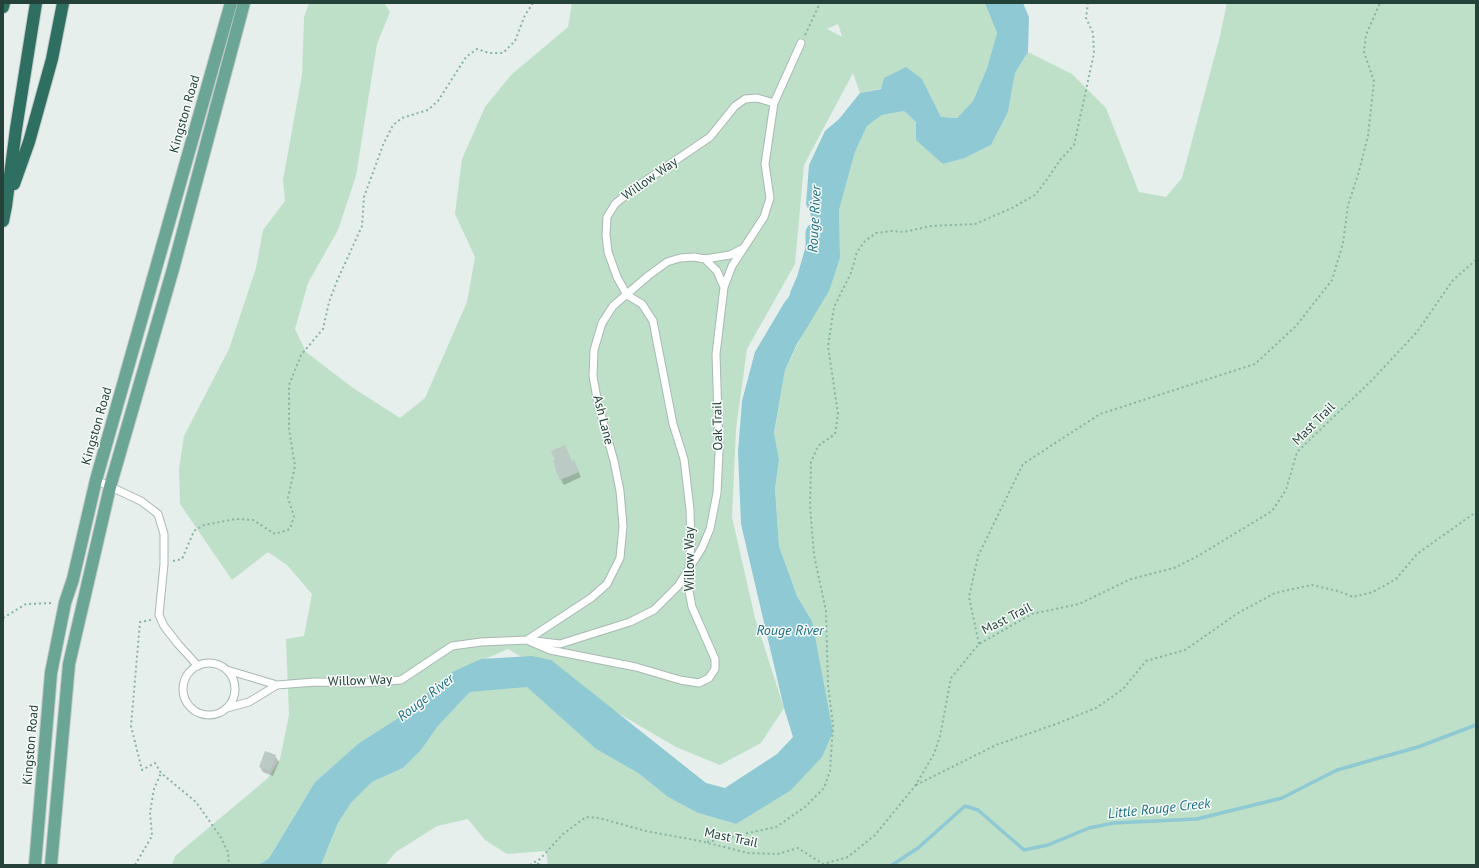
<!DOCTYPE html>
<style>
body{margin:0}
#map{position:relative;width:1479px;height:868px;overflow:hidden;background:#e6efeb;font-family:"PT Sans",sans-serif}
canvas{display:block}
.frame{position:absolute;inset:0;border:4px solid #24423a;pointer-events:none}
</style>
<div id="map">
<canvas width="1479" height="868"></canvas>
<div class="frame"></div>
</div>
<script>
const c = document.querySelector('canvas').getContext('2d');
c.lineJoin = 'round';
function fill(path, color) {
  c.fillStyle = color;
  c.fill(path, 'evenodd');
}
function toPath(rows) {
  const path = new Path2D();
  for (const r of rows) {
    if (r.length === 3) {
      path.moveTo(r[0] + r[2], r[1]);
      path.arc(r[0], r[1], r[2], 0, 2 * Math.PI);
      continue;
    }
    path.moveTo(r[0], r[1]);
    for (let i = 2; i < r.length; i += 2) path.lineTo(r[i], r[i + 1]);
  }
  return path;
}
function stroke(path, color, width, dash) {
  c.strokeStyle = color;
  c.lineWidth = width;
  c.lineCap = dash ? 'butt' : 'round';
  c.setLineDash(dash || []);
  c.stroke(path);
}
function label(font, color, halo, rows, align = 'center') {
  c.font = font + ' "PT Sans",sans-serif';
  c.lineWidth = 3;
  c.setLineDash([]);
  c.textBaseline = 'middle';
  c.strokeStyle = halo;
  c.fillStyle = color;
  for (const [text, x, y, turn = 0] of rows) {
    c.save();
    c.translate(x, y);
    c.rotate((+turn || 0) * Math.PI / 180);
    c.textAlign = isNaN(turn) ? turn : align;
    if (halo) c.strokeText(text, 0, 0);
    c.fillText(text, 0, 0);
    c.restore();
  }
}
const green = toPath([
 [309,3,384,3,390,12,377,44,356,176,338,230,308,283,295,329,306,352,353,388,400,418,425,398,467,302,475,257,455,214,462,159,485,107,511,75,568,27,572,3,985,3,997,33,987,68,973,101,957,118,941,117,922,79,860,93,853,73,804,165,795,264,747,349,736,429,732,517,755,618,784,708,761,743,720,765,676,747,508,649,448,675,403,715,359,743,315,782,269,858,262,863,255,865,172,865,175,856,268,778,280,759,289,715,286,639,304,636,312,594,287,565,268,552,232,580,180,504,179,469,184,436,229,349,256,268,263,230,285,201,283,180,302,75,304,17],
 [838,24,842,36,841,36,827,29],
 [1227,3,1476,3,1476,865,548,865,546,851,507,854,485,840,468,819,437,826,396,852,385,865,321,865,338,823,351,803,372,782,403,768,421,750,438,726,470,692,527,686,596,749,638,773,668,797,698,813,735,824,790,791,812,621,797,596,779,546,775,489,779,460,774,434,785,370,840,258,839,210,855,152,867,126,882,115,904,111,916,122,943,164,965,158,991,145,1008,112,1015,73,1028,52,1072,74,1106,108,1139,192,1166,197,1182,178,1220,36]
]);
const water = toPath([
 [985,3,1023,3,1029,17,1028,52,1015,73,1008,112,991,145,965,158,943,164,916,140,916,122,904,111,882,115,867,126,855,152,839,210,840,258,829,291,797,344,785,370,774,433,779,460,775,489,779,546,797,596,812,621,833,732,822,757,790,791,736,824,698,813,668,797,638,773,596,749,527,687,470,692,438,726,421,750,403,768,372,782,351,803,338,823,321,865,255,865,262,863,269,858,315,782,359,743,403,715,450,673,481,659,532,656,551,660,706,783,725,788,777,754,793,737,784,708,741,524,738,452,742,401,755,352,784,303,812,267,813,220,806,204,809,165,825,131,839,119,860,93,881,89,884,78,906,67,922,79,941,117,957,118,973,101,987,68,997,33]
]);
const shadow = toPath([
 [572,462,576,466,581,477,564,485,561,480],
 [275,756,279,762,273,776,263,772,260,767]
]);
const stream = toPath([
 [892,865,918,848,965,806,978,810,1024,850,1048,845,1089,828,1113,823,1197,819,1282,798,1337,770,1418,747,1476,725]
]);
const river = toPath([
 [800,296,807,280,816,249,816,233]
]);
const building = toPath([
 [565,445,572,461,574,460,579,472,560,480,555,469,556,469,553,461,555,460,551,451],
 [265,751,276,755,270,771,259,767]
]);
const path = toPath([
 [805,35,820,3],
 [173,561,182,559,194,531,204,525,236,519,253,520,275,534,290,529,294,516,288,498,295,466,289,429,289,385,301,355,323,329,329,302,337,281,362,226,364,197,383,145,393,125,402,118,428,110,438,101,466,57,477,49,489,53,503,53,515,41,525,15,533,3],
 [3,618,26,604,54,603],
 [151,620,140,622,131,726,142,770,155,763,161,773,196,802,220,836,228,852,229,865],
 [979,644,969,597,978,556,1023,464,1100,414,1255,364,1296,326,1332,280,1343,243,1348,205,1358,175,1368,136,1374,81,1364,52,1366,35,1380,3],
 [916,785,996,745,1056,724,1096,708,1123,689,1146,661,1185,650,1238,613,1275,593,1312,585,1338,591,1353,597,1373,592,1396,579,1417,554,1476,512],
 [707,842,776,827,805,807,824,788,830,771,833,725,828,685,826,611,814,555,810,506,811,462,818,446,835,434,838,414,828,346,834,307,851,273,857,252,865,241,876,233,892,231,904,232,931,226,975,224,1012,208,1035,195,1048,178,1060,160,1074,145,1094,53,1093,33,1086,18,1088,3],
 [135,865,152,836,150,812,154,789,161,773],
 [530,865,540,859,563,834,586,817,599,818,646,831,700,841,748,853,778,854,798,848,823,864,848,857,875,835,915,786,934,754,940,736,951,678,979,644,1032,614,1079,604,1131,579,1174,568,1198,556,1272,511,1286,490,1297,452,1371,381,1417,332,1453,280,1476,260],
 [538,865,539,860]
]);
const service = toPath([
 [705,259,717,271,724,287],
 [96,480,141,501,158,514,164,534,164,564,159,615,164,626,178,644,198,666],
 [527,640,591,598,607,584,620,558,623,526,620,491,614,461,598,404,593,376,594,350,602,323,613,306,648,276,667,262,680,258,694,257,705,259,730,255,742,249],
 [535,641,560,644,630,622,654,610,678,586,702,548,710,529,717,493,719,452,716,354,724,287,732,266,764,217,770,198,765,164,774,103,801,43],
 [209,689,26],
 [277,685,315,682,362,683,401,680,452,646,481,642,527,640,550,650,636,667,680,680,699,683,709,678,715,669,715,659,692,607,689,591,689,568,691,543,690,509,684,459,673,424,653,321,642,304,627,295,617,277,608,252,606,235,607,217,615,204,632,190,710,137,735,106,745,99,757,98,774,103],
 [227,708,249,702,277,685,227,670]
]);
const primary = toPath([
 [35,865,51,673,65,603,73,579,96,480,231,3],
 [51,865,69,664,110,487,173,269,244,3]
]);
const motorway = toPath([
 [3,7,4,3],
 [14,184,29,142,52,59,63,3],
 [3,221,6,206,16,129,36,3]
]);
const streetNames = [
 ["Kingston Road",185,114,-74],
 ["Willow Way",650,179,-35],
 ["Ash Lane",603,420,76],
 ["Mast Trail",1314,424,-45],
 ["Kingston Road",97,426,-74],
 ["Oak Trail",718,426,-91],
 ["Willow Way",690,559,-90],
 ["Mast Trail",1007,619,-27],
 ["Willow Way",360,681,-2],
 ["Kingston Road",31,745,-85],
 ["Mast Trail",731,838,12]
];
const waterNames = [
 ["Rouge River",815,219,-87],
 ["Rouge River",790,631],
 ["Rouge River",426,698,-38],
 ["Little Rouge Creek",1159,809,-6]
];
fill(green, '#bfe0c8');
fill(water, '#8ec9d4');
fill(shadow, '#0003');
stroke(stream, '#8ec9d4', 3.5);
stroke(river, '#8ec9d4', 21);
fill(building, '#bbcac4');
stroke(service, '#a8b8b2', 9);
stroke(primary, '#c2cac8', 14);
stroke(motorway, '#c2cac8', 14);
stroke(path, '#86b3a5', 2, [2, 3]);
stroke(service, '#fff', 7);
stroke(primary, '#6aa596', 12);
stroke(motorway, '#2f6f62', 12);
label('13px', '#24423a', '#f7fbf9', streetNames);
label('italic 14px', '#1c6f80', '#f7fbf9', waterNames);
</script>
